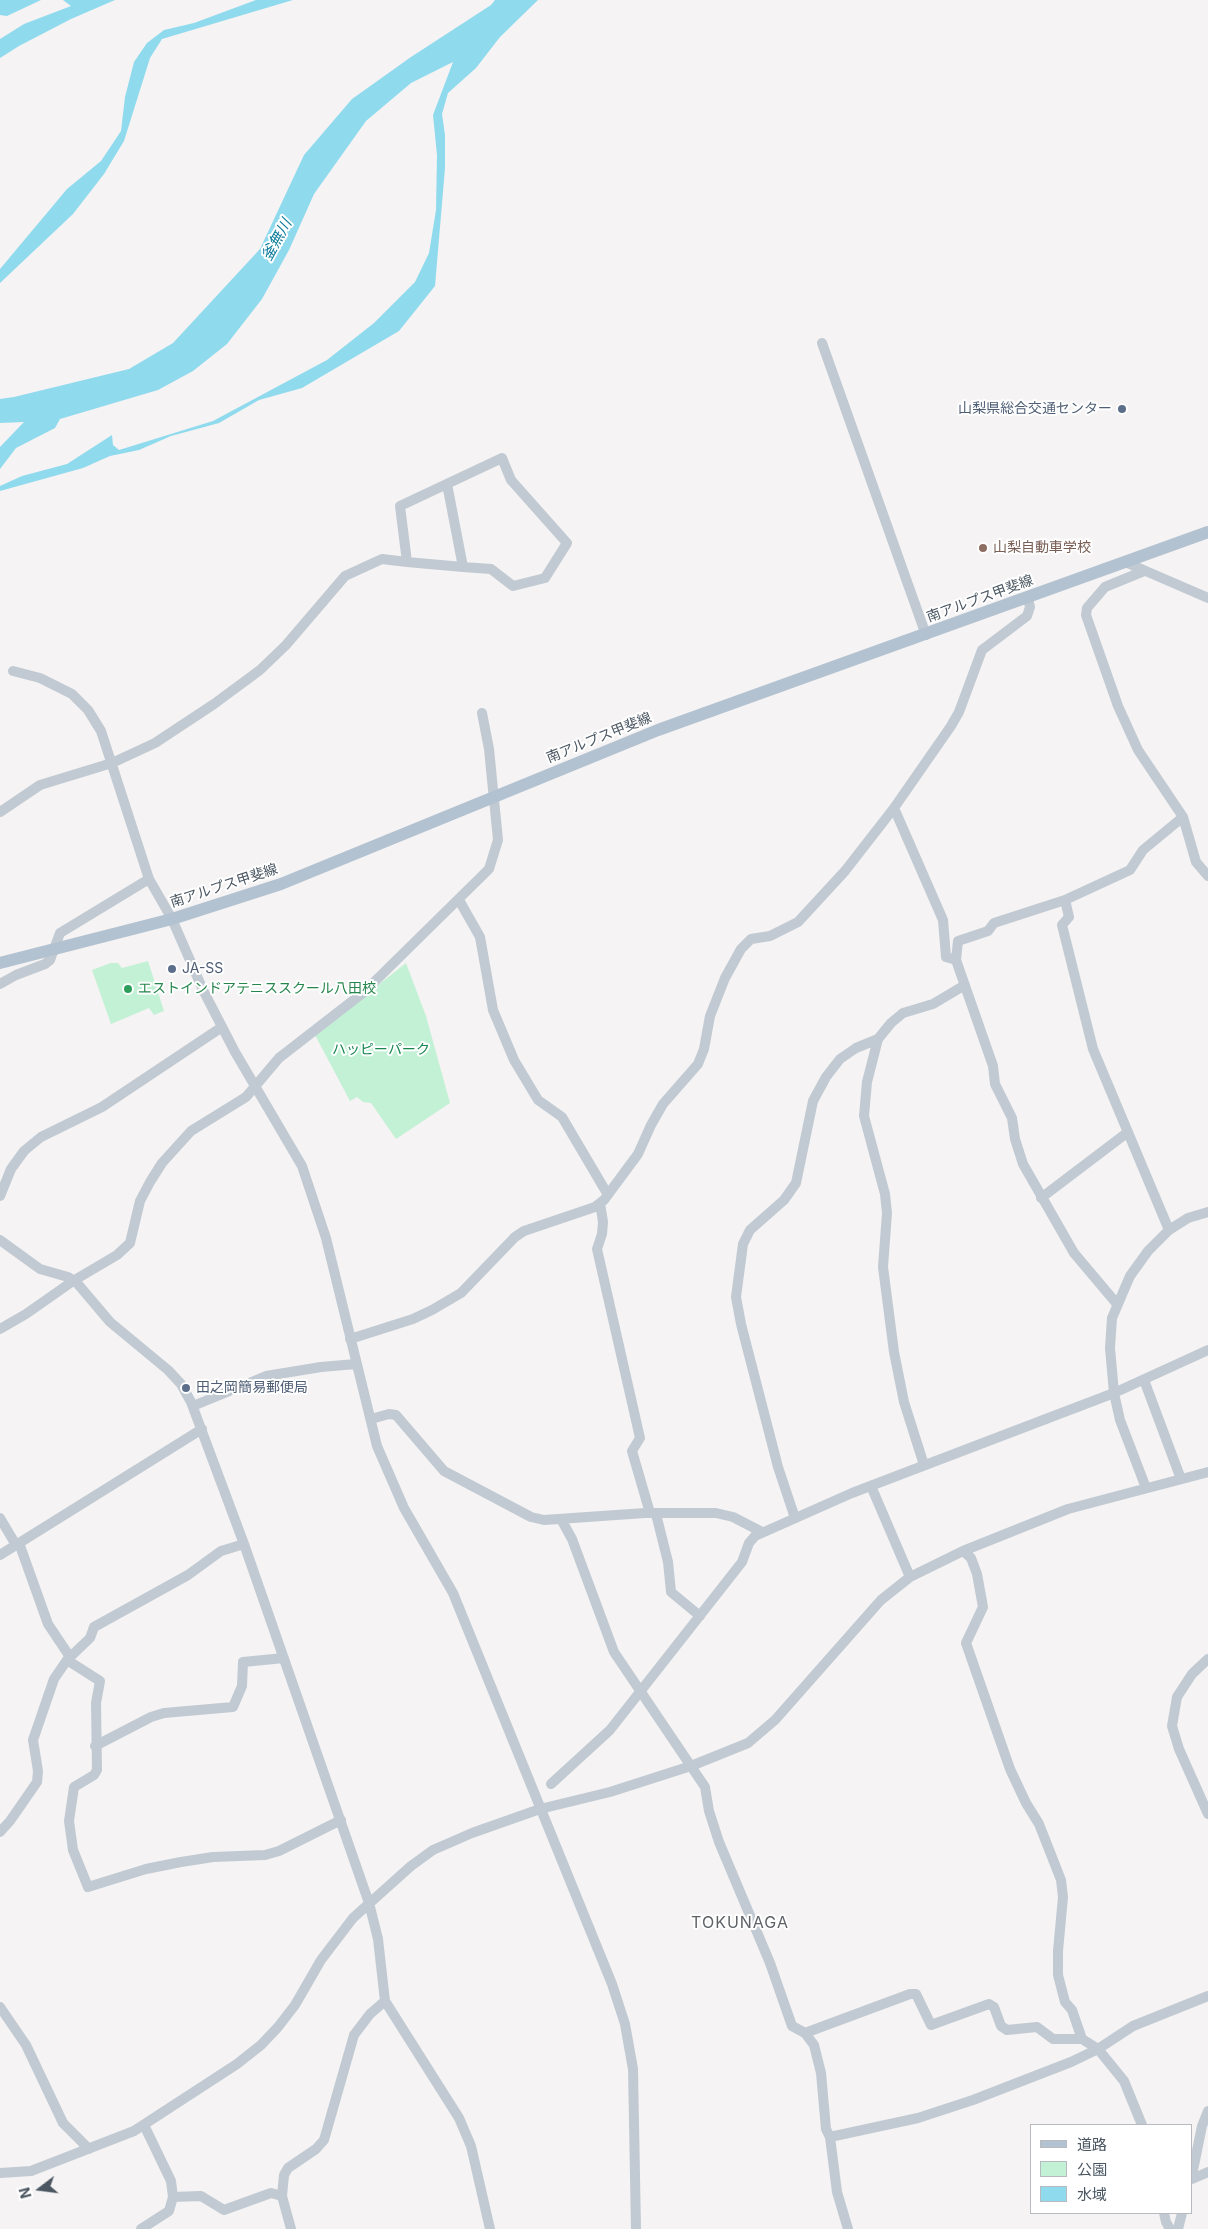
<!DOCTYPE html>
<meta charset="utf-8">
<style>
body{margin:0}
#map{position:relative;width:1208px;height:2229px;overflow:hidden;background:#f5f3f3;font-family:Inter,"Noto Sans JP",sans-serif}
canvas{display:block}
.legend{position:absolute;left:1030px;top:2124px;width:162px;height:90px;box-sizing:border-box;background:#fff;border:1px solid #b7bbc0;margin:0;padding:6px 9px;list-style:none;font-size:15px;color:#4a5661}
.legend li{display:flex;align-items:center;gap:10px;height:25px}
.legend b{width:25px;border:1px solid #b7bbc0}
.north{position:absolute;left:15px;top:2164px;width:50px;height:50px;-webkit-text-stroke:4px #fff;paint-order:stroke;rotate:255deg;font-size:14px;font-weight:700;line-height:20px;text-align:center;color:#4a5661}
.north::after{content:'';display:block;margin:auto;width:18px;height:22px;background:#4a5661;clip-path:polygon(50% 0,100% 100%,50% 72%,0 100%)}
</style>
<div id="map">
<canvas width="1208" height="2229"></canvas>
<ul class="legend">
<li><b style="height:6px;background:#b3c2d1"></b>道路</li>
<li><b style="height:14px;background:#c3f1d5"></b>公園</li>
<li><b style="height:14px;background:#90daee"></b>水域</li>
</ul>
<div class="north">N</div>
</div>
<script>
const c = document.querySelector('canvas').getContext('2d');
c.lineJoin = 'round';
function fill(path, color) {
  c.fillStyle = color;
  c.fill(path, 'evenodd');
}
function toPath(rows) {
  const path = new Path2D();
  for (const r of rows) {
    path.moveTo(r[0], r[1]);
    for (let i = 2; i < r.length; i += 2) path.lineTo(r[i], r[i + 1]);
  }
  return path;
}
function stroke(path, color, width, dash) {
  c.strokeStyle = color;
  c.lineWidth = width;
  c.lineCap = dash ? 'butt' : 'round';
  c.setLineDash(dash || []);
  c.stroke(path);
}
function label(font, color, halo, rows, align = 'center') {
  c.font = font + ' Inter,"Noto Sans JP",sans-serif';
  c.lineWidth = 4;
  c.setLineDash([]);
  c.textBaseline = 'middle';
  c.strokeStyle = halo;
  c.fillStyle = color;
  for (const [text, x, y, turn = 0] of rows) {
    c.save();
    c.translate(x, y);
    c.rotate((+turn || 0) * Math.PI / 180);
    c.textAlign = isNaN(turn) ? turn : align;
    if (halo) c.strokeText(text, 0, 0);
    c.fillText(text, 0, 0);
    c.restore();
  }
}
const green = toPath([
 [148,961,164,1011,154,1015,149,1008,111,1024,92,970,111,963,118,963,122,968],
 [406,963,426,1016,450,1103,396,1139,371,1103,363,1102,357,1097,350,1101,315,1035]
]);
const water = toPath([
 [0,0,41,0,7,16,0,15],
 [63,0,115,0,71,19,19,46,0,58,0,39,24,24,71,6],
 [256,0,293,0,162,39,150,58,124,141,104,174,73,214,0,283,0,269,67,189,101,161,121,131,125,97,134,62,147,43,164,30,194,23],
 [495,0,538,0,500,37,476,68,448,93,442,114,445,135,445,168,435,286,399,331,302,388,259,400,219,423,171,436,139,450,110,456,83,468,0,491,0,486,22,476,67,464,112,435,113,445,119,450,213,421,327,360,374,323,415,282,429,253,436,210,437,155,433,115,453,62,411,83,366,121,314,194,289,250,262,299,227,344,193,371,158,390,60,419,55,428,16,448,0,469,0,447,24,422,0,423,0,399,14,397,129,369,173,343,260,249,304,155,352,99,411,57,491,5]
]);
const minor = toPath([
 [822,343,926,635],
 [447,484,463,567],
 [1125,562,1208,598],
 [1144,571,1105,587,1087,608,1086,615,1118,706,1138,750,1183,817,1196,862,1208,876],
 [13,671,40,678,72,694,88,710,101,731,149,879,172,919,203,990,235,1052,302,1166,326,1238,377,1446,404,1508,453,1593,612,1984,625,2024,633,2069,636,2229],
 [894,808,943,920,946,957,956,960],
 [0,812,40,785,112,763,155,743,214,704,260,670,286,645,345,576,382,559,407,562,463,567,491,569,513,586,545,578,567,543,511,480,502,458,400,506,407,562],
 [459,900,480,937,493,1010,514,1060,538,1100,562,1117,608,1195],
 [1065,900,1069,917,1062,925,1093,1049,1169,1230,1148,1251,1130,1276,1112,1318,1110,1348,1114,1393,1120,1420,1146,1488],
 [0,984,16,975,45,964,50,960,60,933,149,879],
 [0,1196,11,1169,24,1151,41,1137,102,1107,222,1027],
 [1041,1198,1128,1132],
 [600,1203,603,1222,602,1234,597,1249,640,1438,632,1451,650,1513],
 [1169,1230,1188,1218,1208,1212],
 [0,1240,40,1269,68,1277,77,1283,110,1322,168,1370,181,1384,191,1402,244,1544,369,1903,378,1939,385,2001,459,2118,471,2146,490,2229],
 [1117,1304,1074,1253,1023,1164,1015,1139,1012,1118,995,1084,993,1066,956,960,958,941,988,931,994,923,1065,900,1130,870,1143,850,1183,817],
 [0,1329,26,1314,73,1281,117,1255,130,1243,140,1201,150,1182,162,1163,191,1131,246,1097,279,1058,364,992,489,869,498,840,489,749,482,713],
 [350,1339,413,1319,432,1310,461,1293,515,1237,524,1231,595,1207,604,1200,638,1154,651,1125,663,1104,698,1064,704,1049,710,1016,725,978,741,949,751,939,770,936,798,922,845,871,894,808,951,726,959,712,982,650,1027,616,1030,607,1028,599],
 [1144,1380,1181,1479],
 [193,1406,266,1376,321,1367,356,1364],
 [371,1419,389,1414,396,1415,444,1471,531,1517,544,1520,645,1513,716,1513,733,1517,762,1532],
 [924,1465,904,1402,894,1352,883,1267,887,1213,885,1194,864,1116,867,1082,878,1039,891,1023,903,1013,933,1004,965,985],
 [871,1486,910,1577],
 [656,1514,668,1562,671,1592,700,1616],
 [0,1518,16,1545],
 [795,1518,778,1467,741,1324,736,1297,743,1244,750,1230,784,1200,796,1183,813,1101,826,1077,840,1059,856,1048,878,1039],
 [561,1519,572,1539,614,1652,705,1787,709,1811,719,1842,770,1963,792,2026,805,2033,910,1994,916,1994,931,2025,989,2004,994,2007,1001,2026,1007,2030,1037,2027,1053,2039,1082,2039,1098,2049,1124,2081,1142,2125],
 [19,1543,48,1624,70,1657],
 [963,1551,971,1558,977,1574,983,1607,966,1643,1010,1769,1026,1803,1039,1824,1061,1880,1063,1897,1058,1951,1058,1975,1065,2002,1072,2010,1082,2039],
 [0,1555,202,1429],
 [1208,1659,1192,1674,1177,1697,1172,1726,1179,1749,1208,1814],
 [67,1660,100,1681,96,1703,97,1770,94,1775,74,1787,69,1821,73,1850,88,1887,146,1869,181,1862,213,1857,265,1855,279,1851,341,1820],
 [95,1746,151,1717,164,1713,233,1707,242,1686,243,1662,284,1658],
 [551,1784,610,1730,742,1562,749,1543,755,1536,852,1493,1114,1393,1208,1350],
 [0,1832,10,1821,37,1782,38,1771,33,1740,54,1679,67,1660,90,1638,94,1627,188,1575,221,1551,244,1544],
 [0,2007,26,2045,63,2123,89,2149],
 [805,2033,814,2045,821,2073,826,2129,830,2137,918,2118,973,2100,1071,2062,1098,2049,1133,2026,1208,1996],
 [830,2137,837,2192,848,2229],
 [0,2173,31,2171,134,2131,237,2064,261,2045,278,2027,295,2005,321,1960,353,1918,411,1866,433,1850,472,1833,540,1809,610,1792,691,1766,748,1743,775,1720,881,1600,910,1577,963,1551,1068,1509,1208,1472],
 [1192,2175,1202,2126,1208,2111],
 [1192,2179,1208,2172],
 [173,2197,201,2196,224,2210,271,2193,282,2196],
 [1164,2213,1166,2222,1170,2229],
 [141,2229,169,2211,173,2197,171,2181,144,2125],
 [291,2229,282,2196,284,2175,288,2168,316,2149,324,2140,354,2035,370,2014,385,2001],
 [1178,2229,1182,2213]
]);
const major = toPath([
 [0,963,172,919,281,884,658,730,1208,532]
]);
const markers = [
 [1122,409,5,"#5c6f8a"],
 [983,548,5,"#8d6e63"],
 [172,969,5,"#5c6f8a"],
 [128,989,5,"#2e9e5b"],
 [186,1388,5,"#5c6f8a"]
];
const serviceNames = [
 ["山梨県総合交通センター",1112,409,"right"],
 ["JA-SS",182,969],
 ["田之岡簡易郵便局",196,1388]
];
const educationNames = [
 ["山梨自動車学校",993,548]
];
const streetNames = [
 ["南アルプス甲斐線",980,599,-20],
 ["南アルプス甲斐線",599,738,-22],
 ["南アルプス甲斐線",224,886,-18]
];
const leisureNames = [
 ["エストインドアテニススクール八田校",138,989]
];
const parkNames = [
 ["ハッピーパーク",381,1050]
];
const waterNames = [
 ["釜無川",277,240,-61]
];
const quarterNames = [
 ["TOKUNAGA",740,1923]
];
fill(green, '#c3f1d5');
fill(water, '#90daee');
stroke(minor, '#c1cad2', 10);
stroke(major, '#b3c2d1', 12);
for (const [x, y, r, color] of markers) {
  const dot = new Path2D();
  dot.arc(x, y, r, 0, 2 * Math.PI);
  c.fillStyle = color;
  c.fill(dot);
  stroke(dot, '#fff', 2);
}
label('14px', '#4e5e75', '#fff', serviceNames, 'left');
label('14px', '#785e54', '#fff', educationNames, 'left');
label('14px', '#4a5661', '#fff', streetNames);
label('14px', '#27864d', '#fff', leisureNames, 'left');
label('14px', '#17864f', '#fff', parkNames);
label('italic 15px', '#0c7c9b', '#fff', waterNames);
c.letterSpacing = '1px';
label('16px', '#5f6368', '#fff', quarterNames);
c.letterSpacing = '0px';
</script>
